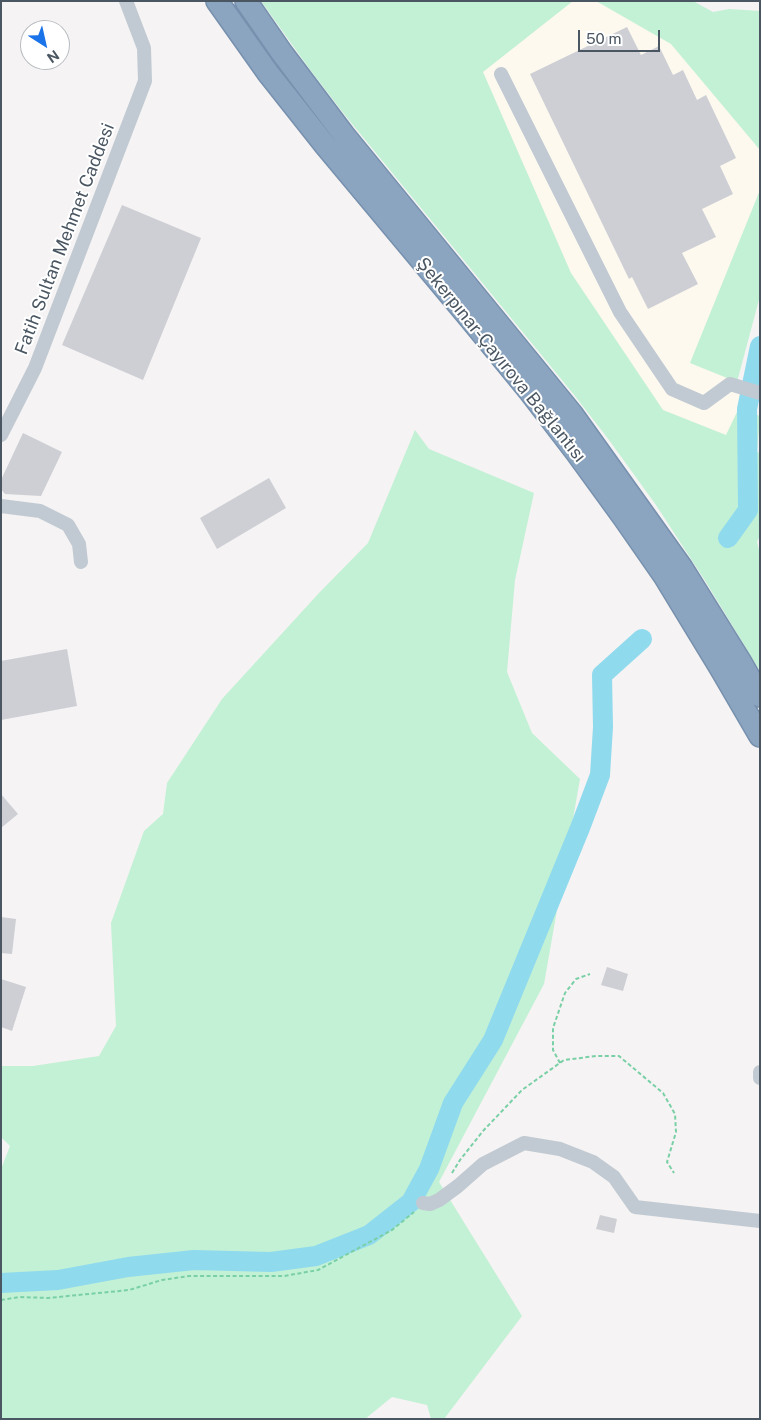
<!DOCTYPE html>
<meta charset="utf-8">
<style>
body{margin:0}
#map{position:relative;width:761px;height:1420px;overflow:hidden;background:#f5f3f3;font-family:"Public Sans",sans-serif}
canvas{display:block}
.frame{position:absolute;inset:0;border:2px solid #4a5661;pointer-events:none}
.north{position:absolute;left:20px;top:20px;width:50px;height:50px;box-sizing:border-box;background:#fff;border:1px solid #b7bbc0;border-radius:50%;rotate:145deg;font-size:14px;font-weight:700;line-height:20px;text-align:center;color:#4a5661}
.north::after{content:'';display:block;margin:auto;width:18px;height:22px;background:#1a73e8;clip-path:polygon(50% 0,100% 100%,50% 72%,0 100%)}
.scale{position:absolute;left:578px;top:30px;width:82px;height:22px;box-sizing:border-box;border:2px solid #4a5661;border-top:0;padding-left:6px;font-size:15px;line-height:18px;white-space:nowrap;color:#4a5661;-webkit-text-stroke:4px #fff;paint-order:stroke}
</style>
<div id="map">
<canvas width="761" height="1420"></canvas>
<div class="frame"></div>
<div class="north">N</div>
<div class="scale">50 m</div>
</div>
<script>
const c = document.querySelector('canvas').getContext('2d');
c.lineJoin = 'round';
function fill(path, color) {
  c.fillStyle = color;
  c.fill(path, 'evenodd');
}
function toPath(rows) {
  const path = new Path2D();
  for (const r of rows) {
    path.moveTo(r[0], r[1]);
    for (let i = 2; i < r.length; i += 2) path.lineTo(r[i], r[i + 1]);
  }
  return path;
}
function stroke(path, color, width, dash) {
  c.strokeStyle = color;
  c.lineWidth = width;
  c.lineCap = dash ? 'butt' : 'round';
  c.setLineDash(dash || []);
  c.stroke(path);
}
function label(font, color, halo, rows, align = 'center') {
  c.font = font + ' "Public Sans",sans-serif';
  c.lineWidth = 4;
  c.setLineDash([]);
  c.textBaseline = 'middle';
  c.strokeStyle = halo;
  c.fillStyle = color;
  for (const [text, x, y, turn = 0] of rows) {
    c.save();
    c.translate(x, y);
    c.rotate((+turn || 0) * Math.PI / 180);
    c.textAlign = isNaN(turn) ? turn : align;
    if (halo) c.strokeText(text, 0, 0);
    c.fillText(text, 0, 0);
    c.restore();
  }
}
const commercial = toPath([
 [573,1,596,1,671,44,760,150,760,190,690,363,749,386,726,435,663,410,571,273,483,72]
]);
const green = toPath([
 [261,1,573,1,483,72,571,273,663,410,726,435,739,408,760,416,757,452,760,453,760,535,757,542,760,554,760,671,704,579,656,505,609,440,575,396,344,114,308,67],
 [596,1,693,1,713,12,729,9,760,11,760,150,671,44],
 [760,190,760,296,737,382,690,363],
 [415,430,429,449,534,493,515,580,507,672,532,733,580,779,544,984,439,1182,522,1316,444,1419,431,1419,427,1405,392,1397,365,1419,1,1419,1,1169,10,1146,1,1137,1,1066,33,1066,99,1056,116,1026,111,923,144,831,163,814,167,783,222,699,319,593,368,543]
]);
const river = toPath([
 [728,538,748,510,747,409,760,346],
 [1,1283,58,1280,128,1267,194,1260,271,1262,316,1256,369,1235,411,1202,429,1169,453,1103,493,1040,580,828,600,775,603,727,602,675,642,639]
]);
const building = toPath([
 [627,27,641,55,659,46,673,75,683,70,697,100,706,95,736,158,720,166,733,194,702,209,716,237,682,253,698,284,648,309,632,277,629,279,530,74],
 [122,205,201,238,143,380,62,345],
 [23,433,62,452,41,496,5,494,1,489,1,480],
 [269,478,286,508,217,549,200,518],
 [67,649,77,706,1,720,1,661],
 [1,794,18,814,1,828],
 [1,917,16,919,12,954,1,953],
 [607,967,628,974,623,991,601,985],
 [1,979,26,987,12,1031,1,1027],
 [600,1215,617,1219,614,1233,596,1229]
]);
const path = toPath([
 [560,1063,553,1050,553,1028,565,993,576,979,590,974],
 [452,1173,460,1160,483,1131,522,1090,564,1060,596,1056,619,1056,663,1093,675,1114,676,1132,667,1162,674,1173],
 [1,1300,20,1297,48,1298,129,1290,162,1280,189,1276,284,1276,318,1270,392,1230,414,1212]
]);
const minor = toPath([
 [501,74,620,312,672,389,704,403,730,384,760,393],
 [1,435,35,368,145,81,144,48,126,1],
 [1,506,40,511,68,525,79,544,81,562],
 [760,1072,760,1078],
 [423,1203,430,1204,439,1200,458,1186,483,1164,524,1143,560,1149,593,1162,614,1177,635,1207,760,1221]
]);
const highway = toPath([
 [217,1,268,73,325,145,472,321,530,392,576,452,624,518,665,577,721,669,760,736],
 [246,1,282,53,344,135,572,414,682,568,740,661,760,696]
]);
const streetNames = [
 ["Fatih Sultan Mehmet Caddesi",65,239,-69],
 ["Şekerpınar-Çayırova Bağlantısı",501,360,51]
];
fill(commercial, '#fdf9ef');
fill(green, '#c3f1d5');
stroke(river, '#90daee', 20);
fill(building, '#cdcfd5');
stroke(highway, '#7690ad', 24);
stroke(path, '#7ad0a6', 2, [4, 2.5]);
stroke(minor, '#c1cad2', 14);
stroke(highway, '#8ba5c1', 21);
label('18px', '#4a5661', '#fff', streetNames);
</script>
